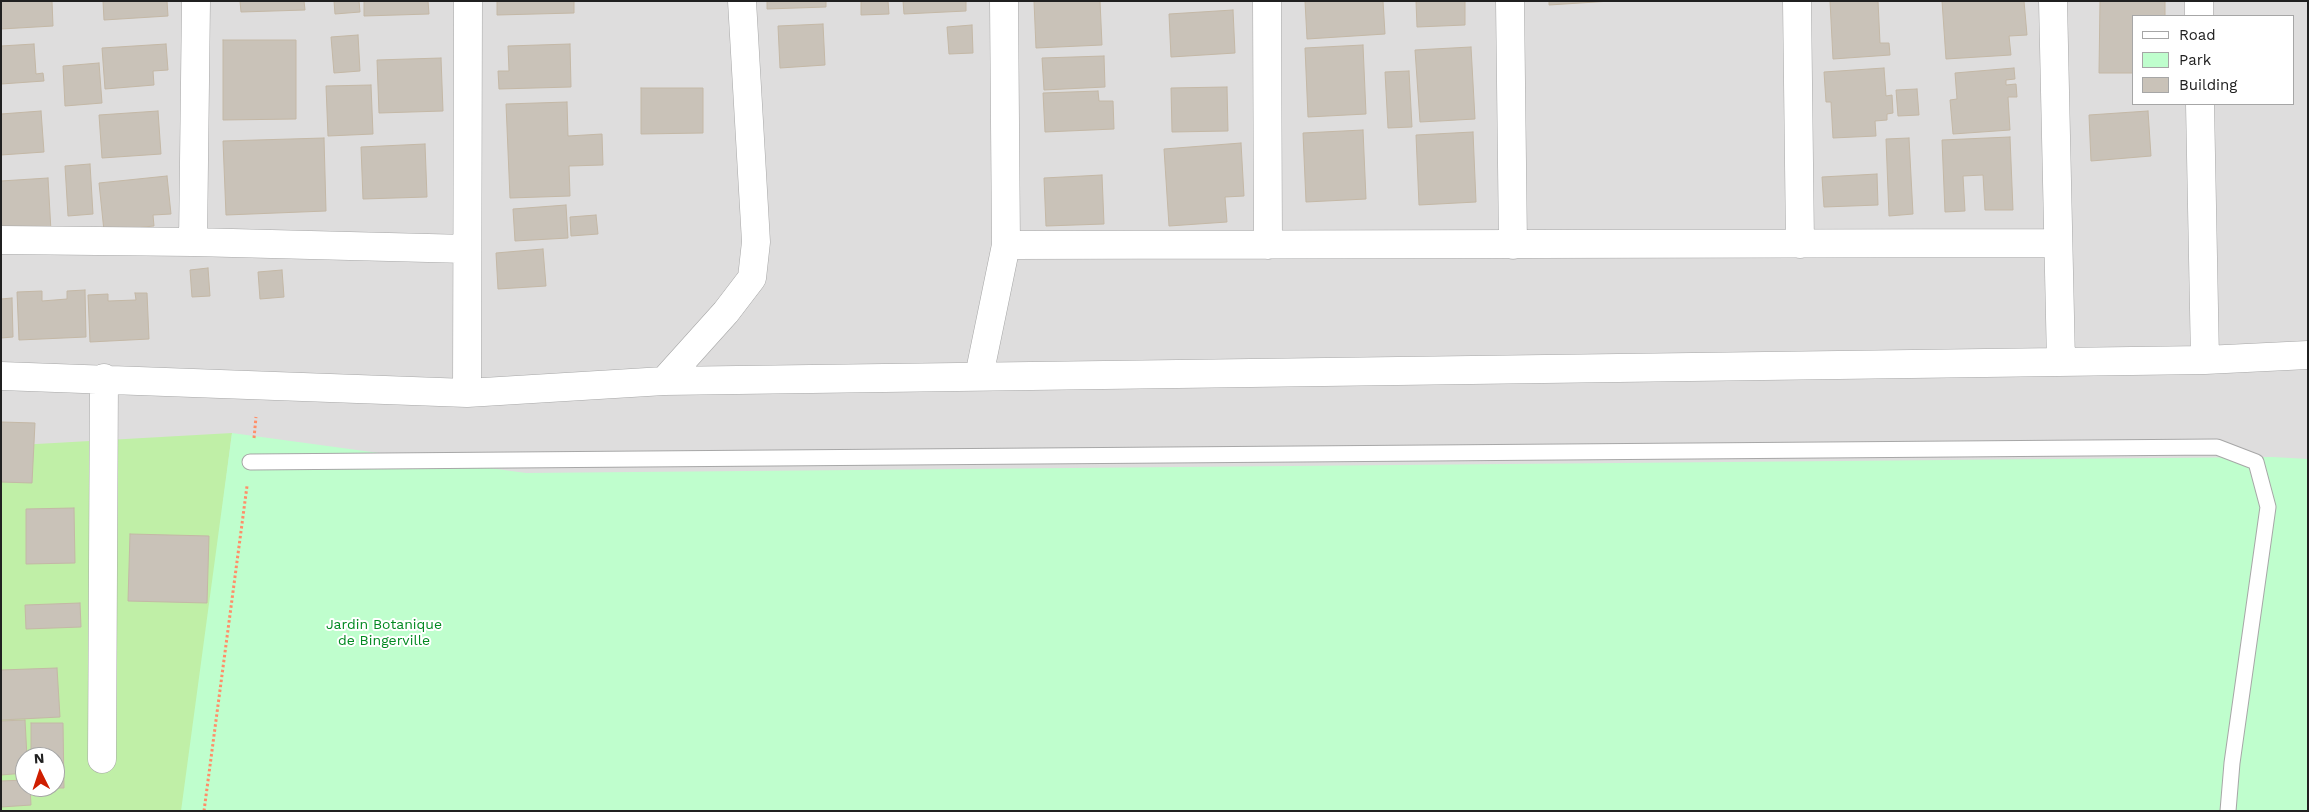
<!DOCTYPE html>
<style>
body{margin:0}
#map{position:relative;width:2309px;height:812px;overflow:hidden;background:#f1efe5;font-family:"Work Sans",sans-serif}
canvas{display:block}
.frame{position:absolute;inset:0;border:2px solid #202020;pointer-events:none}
.legend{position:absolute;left:2132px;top:15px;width:162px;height:90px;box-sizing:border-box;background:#fff;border:1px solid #a6a6a6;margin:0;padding:6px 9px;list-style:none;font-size:15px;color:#202020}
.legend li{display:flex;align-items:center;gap:10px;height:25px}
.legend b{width:25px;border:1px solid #a6a6a6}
.north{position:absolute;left:15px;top:747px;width:50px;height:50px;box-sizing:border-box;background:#fff;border:1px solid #a6a6a6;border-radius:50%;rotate:356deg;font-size:14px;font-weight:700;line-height:20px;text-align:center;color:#202020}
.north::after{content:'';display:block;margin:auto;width:18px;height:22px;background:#cf1e00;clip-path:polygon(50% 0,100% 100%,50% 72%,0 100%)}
</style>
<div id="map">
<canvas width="2309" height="812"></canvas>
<div class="frame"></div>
<ul class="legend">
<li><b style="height:6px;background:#fff"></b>Road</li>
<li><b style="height:14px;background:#bffecd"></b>Park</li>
<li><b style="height:14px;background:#c9c2b8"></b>Building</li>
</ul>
<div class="north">N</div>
</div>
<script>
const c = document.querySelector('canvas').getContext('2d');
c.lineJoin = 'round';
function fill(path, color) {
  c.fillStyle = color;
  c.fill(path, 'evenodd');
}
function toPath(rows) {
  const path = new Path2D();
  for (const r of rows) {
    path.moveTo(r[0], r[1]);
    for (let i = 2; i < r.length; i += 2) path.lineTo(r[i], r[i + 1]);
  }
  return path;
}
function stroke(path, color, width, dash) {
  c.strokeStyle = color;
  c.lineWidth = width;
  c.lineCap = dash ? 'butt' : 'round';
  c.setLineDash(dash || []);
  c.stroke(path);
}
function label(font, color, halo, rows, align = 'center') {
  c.font = font + ' "Work Sans",sans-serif';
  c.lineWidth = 4;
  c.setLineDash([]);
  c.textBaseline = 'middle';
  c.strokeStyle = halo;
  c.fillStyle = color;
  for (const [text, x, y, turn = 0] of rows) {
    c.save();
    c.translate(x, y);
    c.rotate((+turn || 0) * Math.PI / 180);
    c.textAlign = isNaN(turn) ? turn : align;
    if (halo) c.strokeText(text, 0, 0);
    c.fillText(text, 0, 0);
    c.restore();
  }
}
const residential = toPath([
 [1,1,2308,1,2308,811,1,811],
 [2133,16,2293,16,2293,104,2133,104],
 [25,757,55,757,55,787,25,787]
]);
const grass = toPath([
 [232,433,184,811,1,811,1,446],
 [25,757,55,757,55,787,25,787]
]);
const park = toPath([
 [232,433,526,473,2273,457,2308,459,2308,811,181,811]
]);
const building = toPath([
 [1,1,52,1,53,26,1,29,1,1],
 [103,1,167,1,168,16,104,20,103,1],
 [240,1,304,1,305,10,241,12,240,1],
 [334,1,359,1,360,12,335,14,334,1],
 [364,1,428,1,429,14,364,16,364,1],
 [497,1,574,1,574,13,497,15,497,1],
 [767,1,826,1,826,7,767,9,767,1],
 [861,1,888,1,889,14,861,15,861,1],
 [903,1,966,1,966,11,904,14,903,1],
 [1034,1,1100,1,1102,45,1036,48,1034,1],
 [1305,1,1383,1,1385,34,1307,39,1305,1],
 [1416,1,1465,1,1465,25,1417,27,1416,1],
 [1549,1,1611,1,1549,5,1549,1],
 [1830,1,1878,1,1880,43,1889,43,1890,55,1833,59,1830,1],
 [1942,1,2024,1,2027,35,2009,36,2011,55,1946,59,1942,1],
 [2100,1,2165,1,2165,16,2133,16,2133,73,2099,73,2100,1],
 [1233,10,1235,53,1171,57,1169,14,1233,10],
 [823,24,825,65,780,68,778,26,823,24],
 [972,25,973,53,949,54,947,27,972,25],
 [358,35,360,71,334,73,331,37,358,35],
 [223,40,296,40,296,119,223,120,223,40],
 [34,44,36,74,43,73,44,81,1,84,1,46,34,44],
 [166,44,168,70,153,71,154,85,105,89,102,48,166,44],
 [570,44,571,87,499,89,498,71,509,71,508,46,570,44],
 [1363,45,1366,114,1308,117,1305,48,1363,45],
 [1471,47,1475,119,1420,122,1415,50,1471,47],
 [1104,56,1105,87,1044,90,1042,58,1104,56],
 [441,58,443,111,379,113,377,60,441,58],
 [99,63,102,103,65,106,63,66,99,63],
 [1884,68,1886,96,1892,95,1893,113,1887,114,1887,120,1875,121,1876,136,1833,138,1831,102,1826,102,1824,72,1884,68],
 [2014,68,2015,79,2006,80,2006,85,2016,84,2017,97,2008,97,2010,130,1953,134,1950,100,1957,99,1955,73,2014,68],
 [1409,71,1412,127,1388,128,1385,72,1409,71],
 [371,85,373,134,328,136,326,86,371,85],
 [1227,87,1228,131,1172,132,1171,88,1227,87],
 [641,88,703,88,703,133,641,134,641,88],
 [1917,89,1919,115,1898,116,1896,90,1917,89],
 [1098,91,1099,101,1113,101,1114,129,1045,132,1043,93,1098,91],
 [567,102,568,136,602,134,603,165,569,166,570,196,510,198,506,104,567,102],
 [41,111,44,152,1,155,1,114,41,111],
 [158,111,161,154,102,158,99,115,158,111],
 [2148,111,2151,156,2091,161,2089,115,2148,111],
 [1363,130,1366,199,1306,202,1303,133,1363,130],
 [1473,132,1476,202,1419,205,1416,135,1473,132],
 [2010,137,2013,210,1985,210,1983,175,1963,176,1965,211,1945,212,1942,140,2010,137],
 [324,138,326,211,226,215,223,141,324,138],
 [1909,138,1913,214,1889,216,1886,139,1909,138],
 [1241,143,1244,196,1225,197,1227,222,1169,226,1164,149,1241,143],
 [425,144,427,197,363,199,361,147,425,144],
 [90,164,93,214,68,216,65,166,90,164],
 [1877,174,1878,205,1824,207,1822,177,1877,174],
 [1102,175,1104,224,1046,226,1044,178,1102,175],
 [167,176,171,214,153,215,154,226,104,231,99,183,167,176],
 [48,178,51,231,1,234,1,181,48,178],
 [566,205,568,238,515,241,513,209,566,205],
 [596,215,598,234,571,236,570,217,596,215],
 [543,249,546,286,498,289,496,253,543,249],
 [208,268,210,296,192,297,190,270,208,268],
 [282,270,284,297,260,299,258,272,282,270],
 [85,290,86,337,19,340,17,292,42,291,42,301,67,299,67,291,85,290],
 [135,293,147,293,149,339,90,342,88,295,108,294,108,301,136,300,135,293],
 [12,298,13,337,1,338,1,299,12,298],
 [1,422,35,423,32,483,1,482,1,422],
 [74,508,75,563,26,564,26,509,74,508],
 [130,534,209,536,207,603,128,601,130,534],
 [80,603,81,627,26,629,25,605,80,603],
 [57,668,60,717,1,720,1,670,57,668],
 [25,720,27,757,25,757,25,773,1,775,1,721,25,720],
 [31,723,63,723,64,788,31,788,55,787,55,757,31,757,31,723],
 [25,780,25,787,30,787,31,805,1,807,1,781,25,780]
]);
const path = toPath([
 [254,438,256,417],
 [204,811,247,486]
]);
const service = toPath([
 [250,462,2217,447,2256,462,2268,507,2232,763,2228,811]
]);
const minor = toPath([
 [1267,1,1268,245],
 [1510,1,1513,245],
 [1797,1,1800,244],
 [2053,1,2061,362],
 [2199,1,2199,16],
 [2200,104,2205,360],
 [1,240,193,242,467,249],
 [193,242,196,1],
 [1006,245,2058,243],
 [1,376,467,393,664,381,2205,360,2308,355],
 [979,376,1006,245,1004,1],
 [664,381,726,312,752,278,756,242,742,1],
 [467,393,468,1],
 [102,759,104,378]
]);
const parkNames = [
 ["Jardin Botanique",384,625],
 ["de Bingerville",384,641]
];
fill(residential, '#dedddd');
fill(grass, '#c0efa7');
fill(park, '#bffecd');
fill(building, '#c9c2b8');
stroke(building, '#c4b8a6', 1);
stroke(service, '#a7a7a7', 17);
stroke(minor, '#a7a7a7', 29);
stroke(path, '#ff8e68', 3, [2.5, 2.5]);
stroke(service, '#fff', 15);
stroke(minor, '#fff', 28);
label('14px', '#028921', '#fff', parkNames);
</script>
